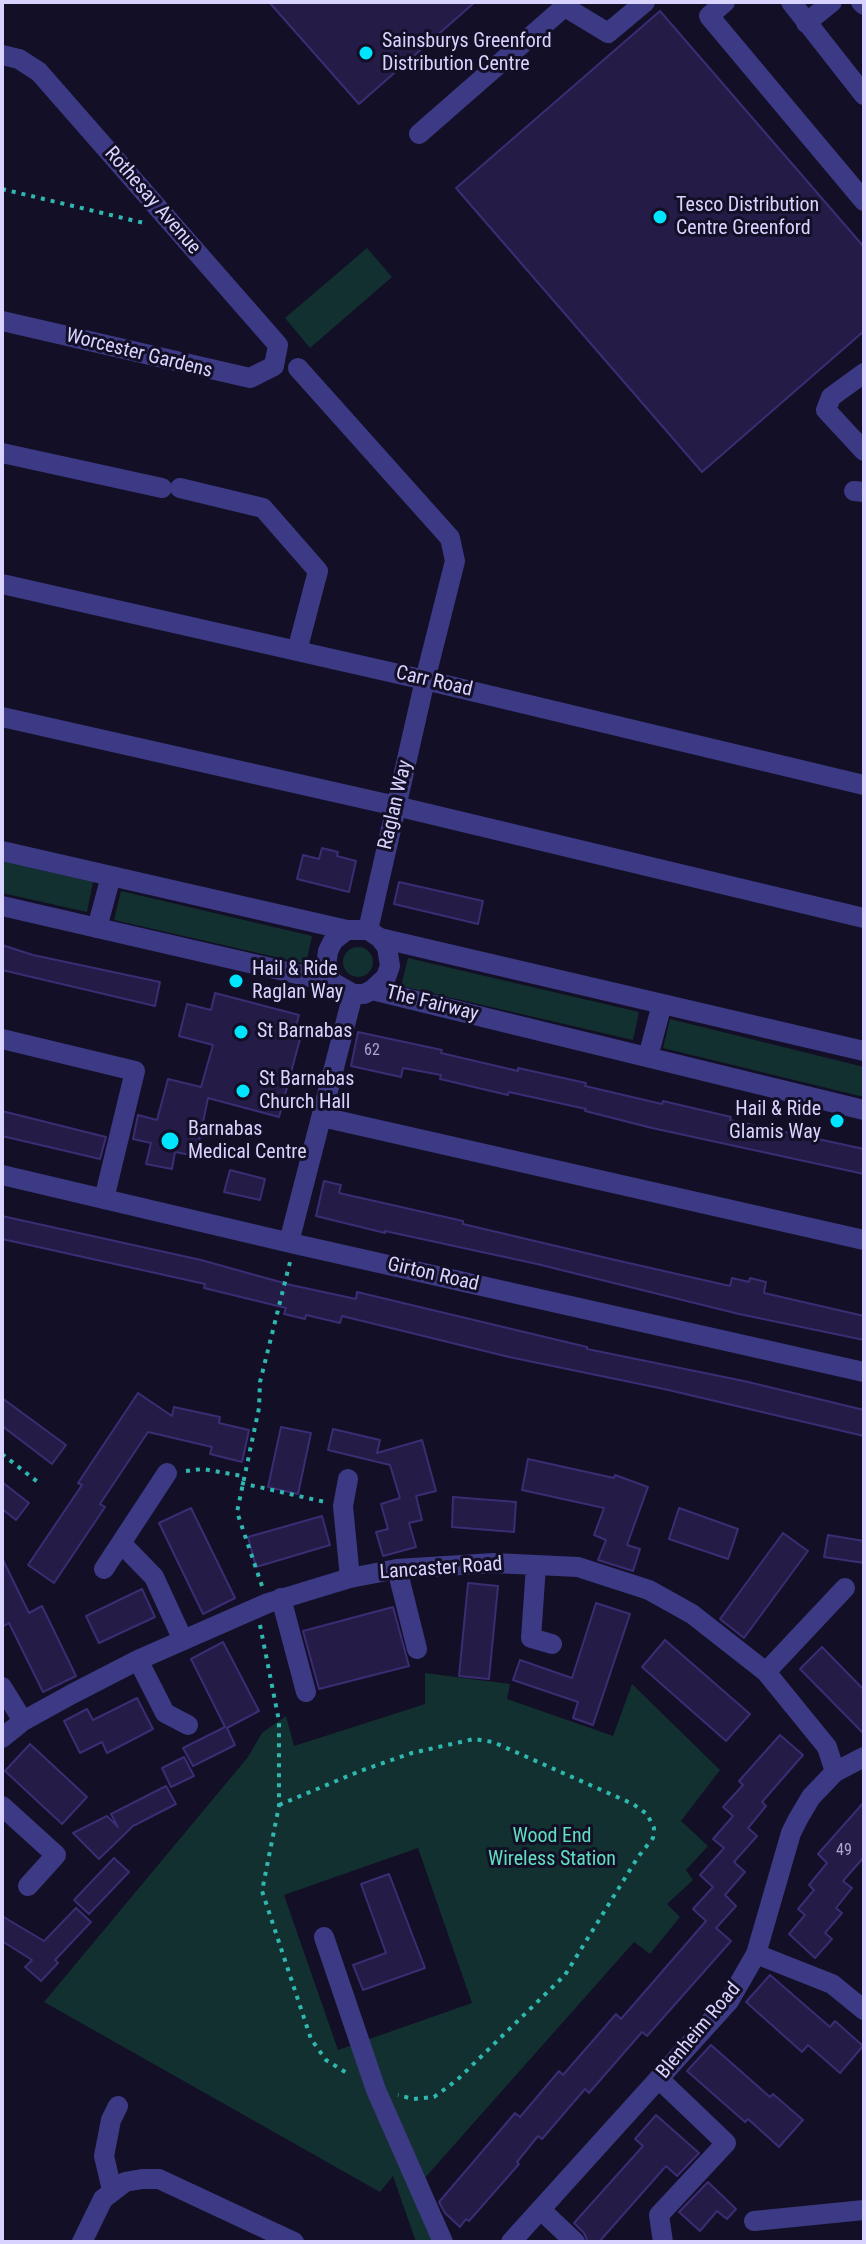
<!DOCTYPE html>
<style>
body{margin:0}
#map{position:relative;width:866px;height:2244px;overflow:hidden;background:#130f26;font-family:"Roboto Condensed",sans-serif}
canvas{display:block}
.frame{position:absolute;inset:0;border:4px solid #d9d4ff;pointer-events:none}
</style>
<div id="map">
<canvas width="866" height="2244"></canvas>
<div class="frame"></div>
</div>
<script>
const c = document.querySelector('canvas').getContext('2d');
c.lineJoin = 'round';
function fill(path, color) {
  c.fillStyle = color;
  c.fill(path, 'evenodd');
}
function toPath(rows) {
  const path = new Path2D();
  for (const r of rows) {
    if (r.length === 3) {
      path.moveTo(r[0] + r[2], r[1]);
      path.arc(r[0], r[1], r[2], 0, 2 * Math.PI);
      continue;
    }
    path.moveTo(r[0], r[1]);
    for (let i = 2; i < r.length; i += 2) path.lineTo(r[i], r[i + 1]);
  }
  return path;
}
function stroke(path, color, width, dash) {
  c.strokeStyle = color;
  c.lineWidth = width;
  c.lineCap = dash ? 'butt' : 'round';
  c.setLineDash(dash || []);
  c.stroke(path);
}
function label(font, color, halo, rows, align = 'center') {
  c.font = font + ' "Roboto Condensed",sans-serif';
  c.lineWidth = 6;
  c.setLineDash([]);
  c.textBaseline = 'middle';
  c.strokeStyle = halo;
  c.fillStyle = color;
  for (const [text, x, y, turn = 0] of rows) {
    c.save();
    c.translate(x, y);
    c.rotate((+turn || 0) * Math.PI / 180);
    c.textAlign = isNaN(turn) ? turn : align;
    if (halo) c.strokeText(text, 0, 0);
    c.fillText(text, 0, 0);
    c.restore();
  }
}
const green = toPath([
 [367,248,392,277,310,348,285,318],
 [2,861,93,882,87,912,2,893],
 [121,891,312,936,306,964,114,920],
 [358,962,15],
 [408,958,639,1012,633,1040,401,986],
 [670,1019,864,1067,864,1097,663,1048],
 [425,1673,510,1684,507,1699,613,1736,632,1684,720,1770,681,1821,708,1846,686,1870,693,1880,667,1904,680,1917,650,1954,634,1942,423,2180,451,2242,416,2242,393,2176,380,2192,44,2002,248,1757,262,1733,286,1716,294,1746,425,1704],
 [418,1848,472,2003,338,2050,284,1895]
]);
const building = toPath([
 [269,2,475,2,359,104,269,2],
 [660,11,864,247,864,331,702,472,456,188,660,11],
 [322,848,338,852,337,856,356,861,349,892,297,879,303,855,319,859,322,848],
 [399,882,483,901,478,924,394,904,399,882],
 [2,945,33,955,160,982,155,1006,2,970,2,945],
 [215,993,299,1015,296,1026,303,1028,279,1117,208,1098,196,1156,175,1152,172,1169,146,1164,151,1143,133,1139,138,1115,157,1120,168,1079,201,1087,213,1045,179,1036,187,1004,211,1010,215,993],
 [358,1032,442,1050,441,1053,518,1071,518,1068,586,1083,585,1086,662,1104,663,1101,731,1117,730,1120,864,1149,864,1174,652,1128,585,1111,586,1109,509,1092,508,1095,440,1079,441,1075,403,1068,401,1077,351,1066,358,1032],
 [2,1111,106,1137,100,1159,2,1136,2,1111],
 [230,1170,265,1179,260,1200,224,1192,230,1170],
 [324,1181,341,1185,339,1193,463,1221,463,1224,611,1259,730,1286,732,1278,749,1282,750,1278,766,1282,764,1293,864,1316,864,1340,739,1314,537,1264,385,1231,385,1233,316,1216,324,1181],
 [2,1216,201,1260,291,1285,356,1299,357,1292,587,1347,587,1349,744,1381,864,1410,864,1436,664,1389,509,1357,342,1316,340,1323,306,1315,305,1319,284,1314,286,1308,204,1288,205,1284,2,1239,2,1216],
 [138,1393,172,1416,174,1407,220,1417,219,1423,249,1430,242,1462,210,1454,212,1447,148,1432,100,1504,105,1507,54,1583,28,1565,82,1485,78,1483,138,1393],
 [2,1398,66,1445,52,1464,2,1426,2,1398],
 [281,1427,311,1433,298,1494,268,1487,281,1427],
 [333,1429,380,1440,377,1453,422,1440,436,1491,416,1496,422,1520,409,1523,416,1547,383,1556,376,1532,388,1529,381,1504,400,1498,390,1465,328,1450,333,1429],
 [528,1459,614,1478,615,1475,648,1487,627,1545,640,1549,633,1571,598,1560,606,1540,594,1535,604,1508,522,1490,528,1459],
 [2,1482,29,1503,16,1520,2,1509,2,1482],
 [453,1497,516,1502,514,1532,452,1527,453,1497],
 [191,1508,235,1598,203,1614,159,1523,191,1508],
 [679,1508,738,1529,728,1559,669,1539,679,1508],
 [322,1516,330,1545,256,1567,248,1537,322,1516],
 [783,1533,808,1551,744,1638,720,1619,783,1533],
 [828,1535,864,1541,864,1563,824,1557,828,1535],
 [2,1558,29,1613,42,1606,76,1676,43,1692,9,1623,2,1627,2,1558],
 [468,1583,498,1586,489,1679,459,1676,468,1583],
 [142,1589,155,1617,99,1643,86,1616,142,1589],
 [596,1603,630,1614,593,1725,573,1718,578,1702,513,1680,520,1660,572,1678,596,1603],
 [393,1607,409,1666,319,1689,303,1631,393,1607],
 [665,1640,750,1714,726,1741,642,1667,665,1640],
 [223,1642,259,1711,227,1728,235,1745,193,1766,183,1748,225,1727,191,1659,223,1642],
 [822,1647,864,1690,864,1734,800,1669,822,1647],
 [137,1698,153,1729,107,1753,102,1742,80,1753,64,1721,87,1709,93,1720,137,1698],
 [780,1735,803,1755,762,1802,766,1806,748,1828,757,1836,734,1862,745,1872,725,1895,736,1906,716,1928,731,1941,647,2036,642,2032,589,2093,585,2089,542,2139,538,2136,517,2162,519,2164,469,2221,466,2219,460,2227,445,2213,439,2202,515,2113,520,2117,559,2071,563,2075,616,2014,621,2019,706,1921,693,1909,713,1887,700,1875,724,1848,713,1839,733,1816,723,1807,743,1785,739,1781,780,1735],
 [30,1744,87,1797,62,1824,5,1771,30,1744],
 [184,1757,194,1776,171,1787,162,1768,184,1757],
 [166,1786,176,1804,133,1826,99,1859,73,1833,107,1816,118,1827,111,1814,166,1786],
 [864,1802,864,1857,843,1881,852,1888,836,1908,842,1913,825,1933,832,1939,815,1958,789,1934,805,1915,798,1909,814,1890,809,1885,827,1863,818,1854,864,1802],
 [114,1858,129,1872,89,1914,74,1900,114,1858],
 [389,1874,425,1968,363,1990,353,1965,386,1953,361,1884,389,1874],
 [76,1908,91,1922,55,1960,58,1963,41,1981,25,1967,32,1960,2,1941,2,1916,44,1941,76,1908],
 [770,1975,830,2027,835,2021,863,2046,840,2073,808,2045,802,2052,746,2002,770,1975],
 [711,2045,770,2097,773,2094,803,2120,779,2147,748,2119,745,2122,687,2071,711,2045],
 [656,2115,699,2153,677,2176,666,2166,599,2242,588,2242,584,2233,574,2223,643,2146,635,2139,656,2115],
 [708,2182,736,2209,727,2219,717,2211,700,2231,679,2212,708,2182]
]);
const path = toPath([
 [2,189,144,223],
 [2,1454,39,1483],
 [186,1471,203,1469,242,1476],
 [241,1483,325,1502],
 [262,1586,237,1512,259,1408,260,1382,290,1262],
 [260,1625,279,1721,279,1806,262,1891,311,2039,326,2060,350,2075],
 [279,1805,360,1771,412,1753,474,1739,493,1742,633,1804,647,1814,654,1828,653,1838,638,1857,565,1975,457,2080,434,2097,413,2099,398,2095]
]);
const minor = toPath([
 [725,2,709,16,864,201],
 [791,2,864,95],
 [861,2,864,5],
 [565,7,608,33,645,2],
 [806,23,832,2],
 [2,55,19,59,39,72,278,345,274,366,250,378,2,321],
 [419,134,570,2],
 [298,368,450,538,455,561,425,680,368,930],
 [864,373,831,397,826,410,864,451],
 [2,453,162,488],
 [180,488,263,508,318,571,297,651],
 [854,491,864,492],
 [2,584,425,680,864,785],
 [2,717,396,806,864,918],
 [2,851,347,930,368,930,380,938,864,1051],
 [2,906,332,982,353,994,364,994,372,990,864,1110],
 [97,928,111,876],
 [332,982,326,967,328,951,333,941,347,930],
 [372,990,386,977,390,966,387,947,380,938],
 [2,1039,135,1071,104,1199],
 [648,1057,662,1004],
 [322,1117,864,1240],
 [2,1175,295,1244,864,1372],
 [289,1242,353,994],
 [348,1479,343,1506,350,1578],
 [121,1543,154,1577,183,1640],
 [536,1566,531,1638,552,1644],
 [104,1569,167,1473],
 [397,1569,417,1649],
 [281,1598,306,1692],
 [138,1660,165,1713,188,1725],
 [766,1672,845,1588],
 [2,1687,23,1721],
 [2,1738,23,1721,72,1694,138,1660,268,1603,350,1578,397,1569,494,1563,578,1567,649,1590,692,1614,766,1672,827,1747,835,1772],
 [2,1806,56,1855,28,1886],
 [324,1937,376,2090,443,2242],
 [756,1954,832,1984,864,2010],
 [659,2079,726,2143,659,2215,663,2242],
 [112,2190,104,2156,111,2120,118,2106],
 [541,2210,575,2242],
 [754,2221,864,2210],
 [82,2242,103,2199,125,2182,142,2179,159,2179,294,2242],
 [511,2242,729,2001,756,1954,791,1833,798,1819,811,1797,835,1772,864,1757]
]);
const markers = [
 [366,53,8,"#00e5ff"],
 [660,217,8,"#00e5ff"],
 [236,981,8,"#00e5ff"],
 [241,1032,8,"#00e5ff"],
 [243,1091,8,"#00e5ff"],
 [837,1121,8,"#00e5ff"],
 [170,1141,10,"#00e5ff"]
];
const numberNames = [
 ["62",372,1051],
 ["49",844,1851]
];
const poiNames = [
 ["Sainsburys Greenford",382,42],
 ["Distribution Centre",382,65],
 ["Tesco Distribution",676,206],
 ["Centre Greenford",676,229],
 ["Hail & Ride",252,970],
 ["Raglan Way",252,993],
 ["St Barnabas",257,1032],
 ["St Barnabas",259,1080],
 ["Church Hall",259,1103],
 ["Hail & Ride",821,1110,"right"],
 ["Glamis Way",821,1133,"right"],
 ["Barnabas",188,1130],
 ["Medical Centre",188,1153]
];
const streetNames = [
 ["Rothesay Avenue",152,201,49],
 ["Worcester Gardens",139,354,14],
 ["Carr Road",434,682,13],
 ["Raglan Way",396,805,-77],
 ["The Fairway",432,1004,14],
 ["Girton Road",433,1275,13],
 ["Lancaster Road",441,1569,-4],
 ["Blenheim Road",699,2031,-50]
];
const parkNames = [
 ["Wood End",552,1837],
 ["Wireless Station",552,1860]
];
fill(green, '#12302f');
fill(building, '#241b47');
stroke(building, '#3b2d73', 2);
stroke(path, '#2fb8b0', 4, [4, 6]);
stroke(minor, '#3d3a85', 20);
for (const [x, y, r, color] of markers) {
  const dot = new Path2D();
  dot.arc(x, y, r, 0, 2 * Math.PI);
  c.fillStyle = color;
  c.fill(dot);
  stroke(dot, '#130f26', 3);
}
label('16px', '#aca6d1', null, numberNames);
label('20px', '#d9d4ff', '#130f26', poiNames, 'left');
label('20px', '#d9d4ff', '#130f26', streetNames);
label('20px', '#5fe0c0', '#130f26', parkNames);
</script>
